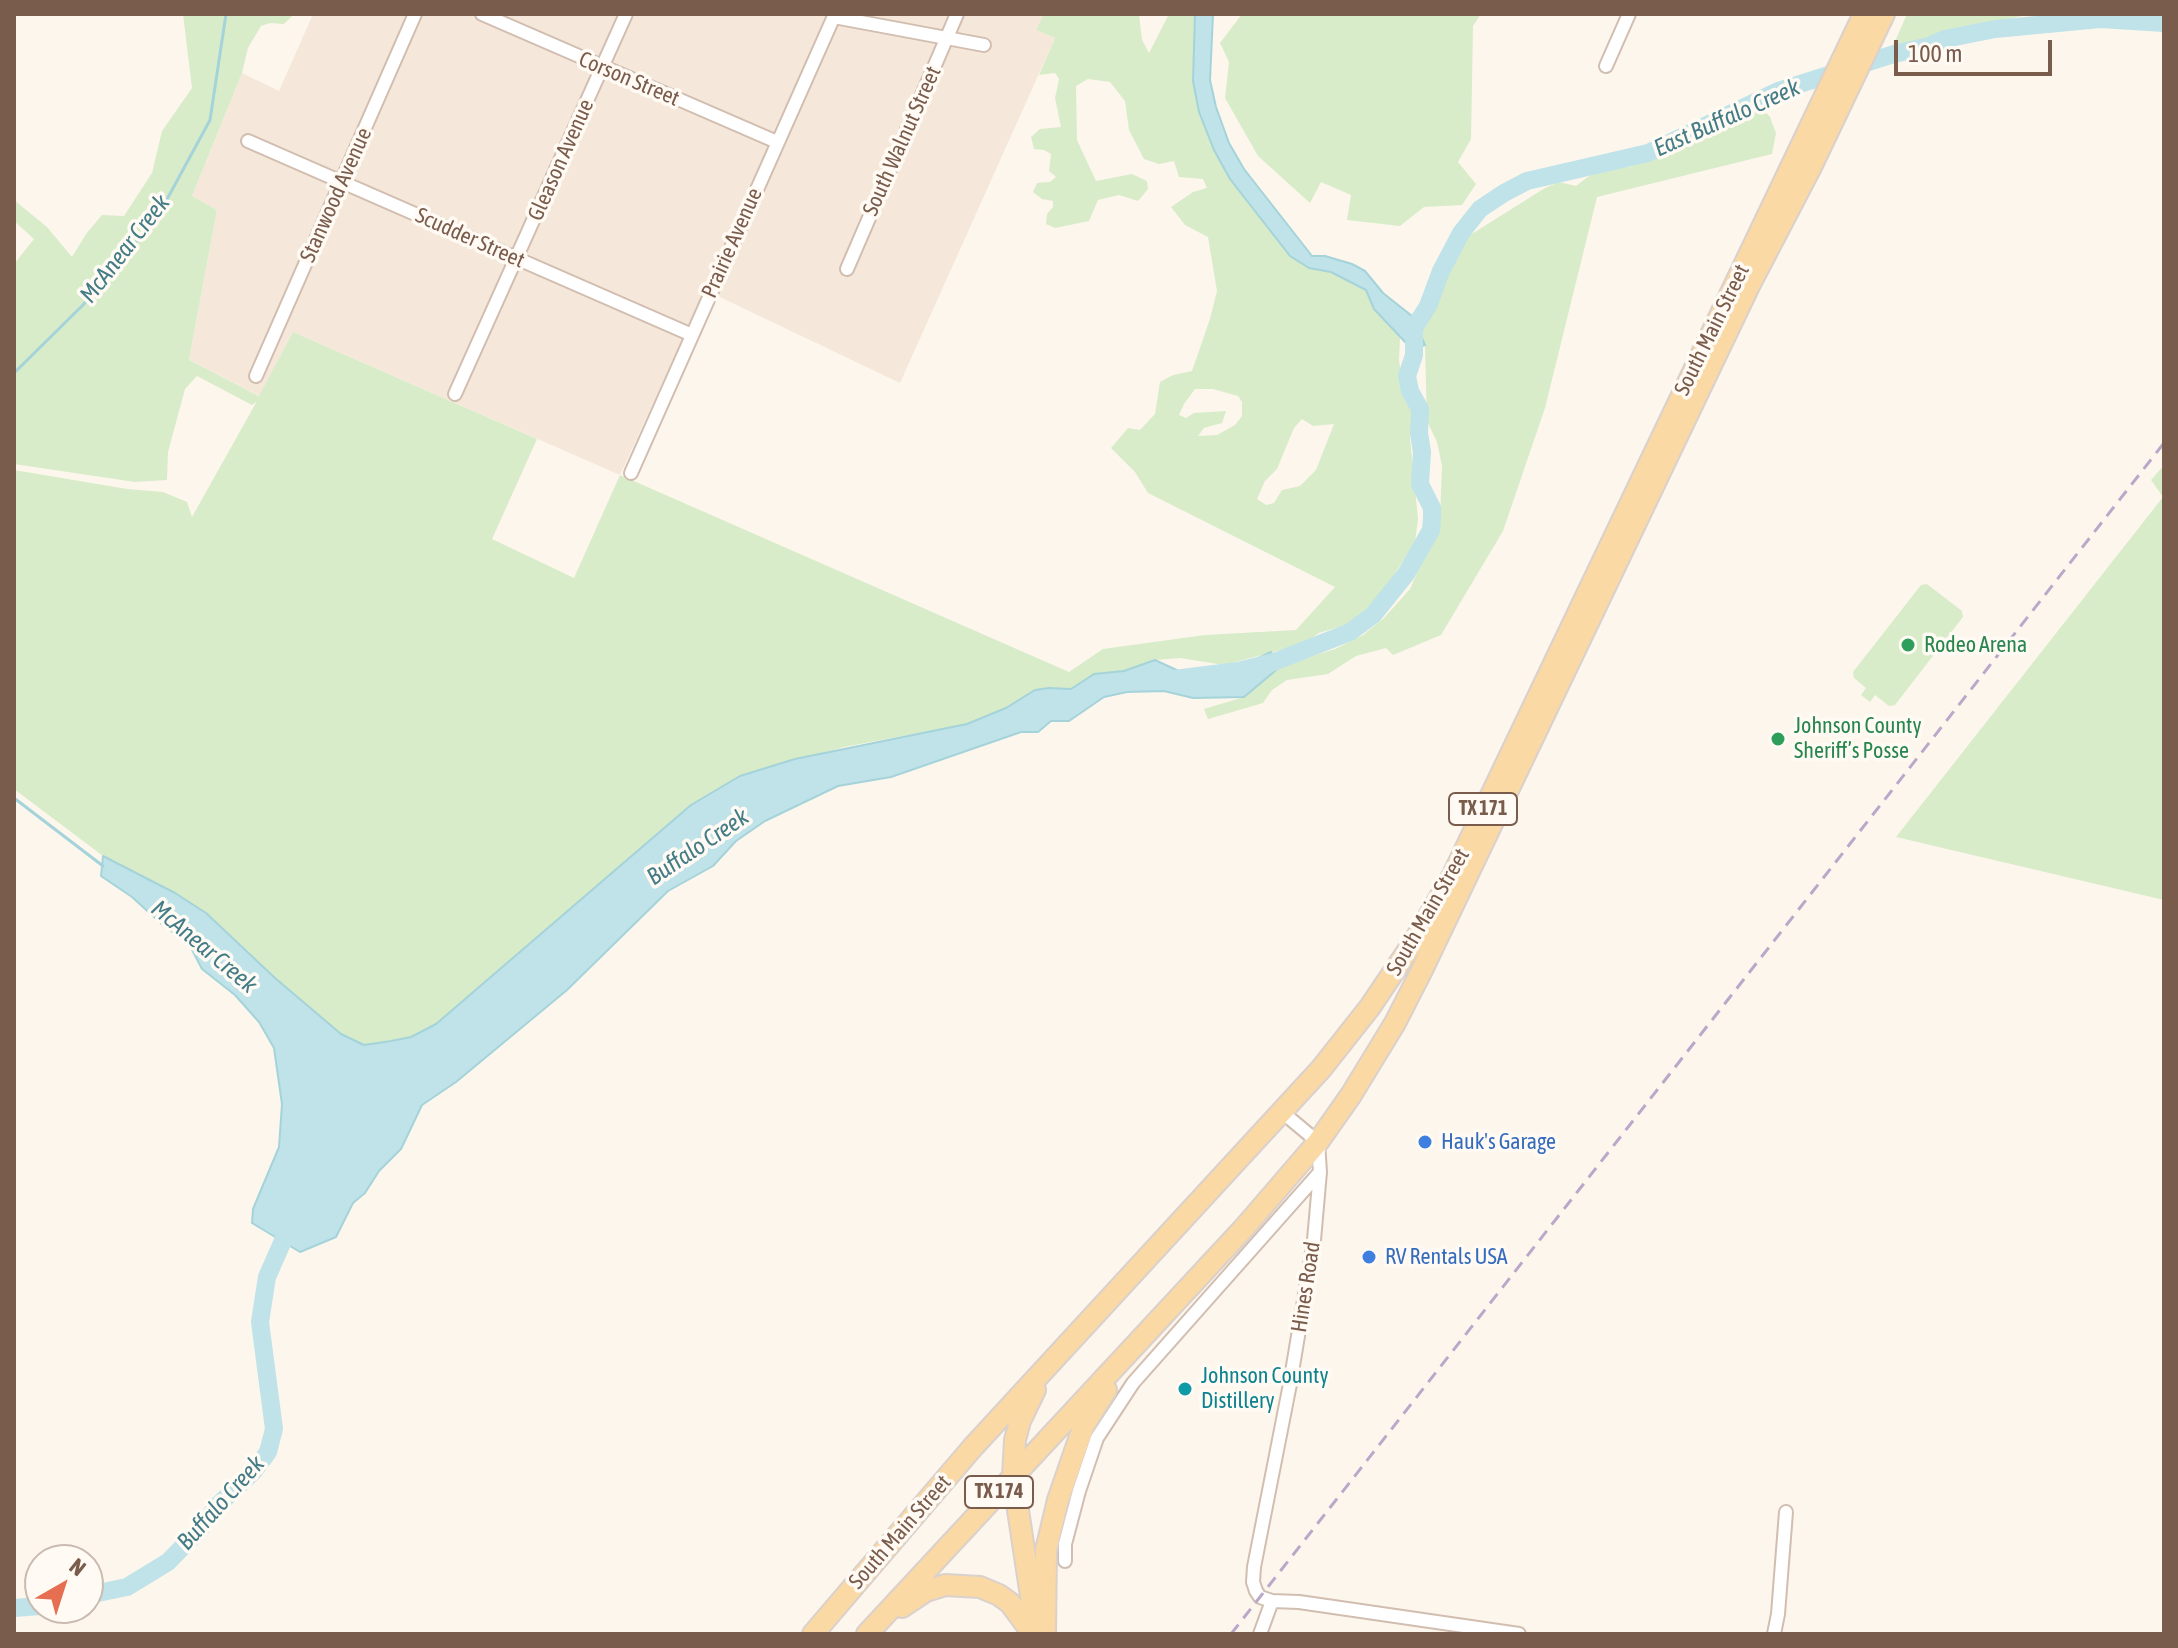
<!DOCTYPE html>
<meta charset="utf-8">
<style>
body{margin:0}
#map{position:relative;width:2178px;height:1648px;overflow:hidden;background:#fdf6ec;font-family:"Asap Condensed",sans-serif}
canvas{display:block}
.frame{position:absolute;inset:0;border:16px solid #7a5c4d;pointer-events:none}
.north{position:absolute;left:24px;top:1544px;width:80px;height:80px;box-sizing:border-box;background:#fffaf3;border:2px solid #cabbb1;border-radius:50%;rotate:39deg;font-size:22px;font-weight:700;line-height:32px;text-align:center;color:#7a5c4d}
.north::after{content:'';display:block;margin:auto;width:28px;height:36px;background:#e76f51;clip-path:polygon(50% 0,100% 100%,50% 72%,0 100%)}
.scale{position:absolute;left:1894px;top:40px;width:158px;height:36px;box-sizing:border-box;border:4px solid #7a5c4d;border-top:0;padding-left:10px;font-size:24px;line-height:28px;white-space:nowrap;color:#7a5c4d;-webkit-text-stroke:6px #fffaf3;paint-order:stroke}
</style>
<div id="map">
<canvas width="2178" height="1648"></canvas>
<div class="frame"></div>
<div class="north">N</div>
<div class="scale">100 m</div>
</div>
<script>
const c = document.querySelector('canvas').getContext('2d');
c.lineJoin = 'round';
function fill(path, color) {
  c.fillStyle = color;
  c.fill(path, 'evenodd');
}
function toPath(rows) {
  const path = new Path2D();
  for (const r of rows) {
    path.moveTo(r[0], r[1]);
    for (let i = 2; i < r.length; i += 2) path.lineTo(r[i], r[i + 1]);
  }
  return path;
}
function stroke(path, color, width, dash) {
  c.strokeStyle = color;
  c.lineWidth = width;
  c.lineCap = dash ? 'butt' : 'round';
  c.setLineDash(dash || []);
  c.stroke(path);
}
function label(font, color, halo, rows, align = 'center') {
  c.font = font + ' "Asap Condensed",sans-serif';
  c.lineWidth = 7;
  c.setLineDash([]);
  c.textBaseline = 'middle';
  c.strokeStyle = halo;
  c.fillStyle = color;
  for (const [text, x, y, turn = 0] of rows) {
    c.save();
    c.translate(x, y);
    c.rotate((+turn || 0) * Math.PI / 180);
    c.textAlign = isNaN(turn) ? turn : align;
    if (halo) c.strokeText(text, 0, 0);
    c.fillText(text, 0, 0);
    c.restore();
  }
}
const residential = toPath([
 [313,14,1044,14,1036,30,1055,38,900,383,705,290,620,475,293,332,260,396,189,360,217,210,192,196,242,73,279,91]
]);
const green = toPath([
 [183,14,294,14,284,24,270,23,261,26,248,48,242,73,192,196,217,210,189,360,259,396,293,332,537,439,492,539,574,578,620,475,1069,672,1103,649,1205,635,1296,630,1335,587,1148,493,1135,472,1111,448,1128,428,1140,430,1155,414,1160,382,1173,375,1192,371,1210,319,1217,291,1208,237,1185,225,1171,207,1193,192,1207,188,1203,179,1179,177,1174,161,1159,164,1144,159,1129,130,1125,101,1110,82,1088,79,1076,86,1077,140,1096,181,1132,174,1147,181,1148,189,1138,201,1119,195,1098,200,1089,221,1055,228,1046,224,1047,214,1053,207,1053,201,1042,199,1033,192,1037,183,1050,182,1056,177,1049,171,1051,154,1044,150,1034,149,1031,137,1040,129,1061,127,1055,98,1059,79,1055,73,1039,75,1055,38,1036,30,1044,14,1139,14,1142,40,1149,53,1169,14,1195,14,1193,81,1199,112,1214,150,1230,179,1270,228,1309,268,1331,272,1366,291,1374,309,1400,338,1399,360,1403,387,1414,415,1410,438,1418,519,1415,542,1378,600,1345,625,1319,633,1303,644,1224,665,1180,658,1155,660,1124,671,1094,674,1071,689,1049,688,1035,690,1006,708,967,724,844,747,740,776,691,805,436,1024,411,1037,364,1045,341,1034,275,978,206,913,103,856,14,789,14,470,127,489,163,492,187,502,192,517,257,401,252,405,197,376,185,389,168,452,167,480,135,482,14,464,14,264,34,239,14,221,14,200,47,227,72,257,86,234,102,215,124,216,152,173,162,131,192,88],
 [1195,389,1213,389,1238,396,1242,402,1242,416,1235,425,1217,435,1198,436,1204,428,1222,423,1226,411,1194,413,1186,418,1179,415,1184,404],
 [1302,419,1313,426,1334,424,1316,470,1300,486,1282,490,1274,503,1266,505,1257,499,1265,481,1277,469,1294,428],
 [1242,14,1481,14,1473,26,1471,139,1458,162,1476,184,1462,205,1424,207,1400,226,1347,220,1351,195,1321,182,1310,203,1258,156,1225,98,1229,62,1220,43],
 [1907,14,2044,14,2026,15,1892,48],
 [1760,106,1770,117,1776,133,1772,154,1597,197,1545,408,1503,531,1441,635,1393,655,1386,648,1356,656,1328,674,1287,680,1272,690,1263,703,1208,719,1204,709,1244,697,1281,666,1335,649,1363,635,1384,618,1410,589,1440,519,1442,466,1437,442,1427,421,1425,345,1419,334,1432,314,1444,280,1467,237,1545,188,1559,182,1576,186,1592,174,1611,168,1629,167,1705,135,1725,121],
 [2164,465,2164,900,1896,837,2163,497,2151,480],
 [1927,584,1962,611,1963,617,1895,705,1889,706,1875,695,1870,702,1861,695,1866,688,1854,678,1853,672,1921,585]
]);
const water = toPath([
 [1195,14,1213,14,1210,80,1216,107,1229,143,1244,169,1312,256,1325,256,1352,264,1365,271,1383,293,1412,316,1425,345,1415,348,1406,343,1374,309,1366,290,1331,272,1309,268,1290,256,1230,179,1214,150,1199,112,1193,81,1195,14],
 [1271,652,1281,666,1244,697,1193,698,1164,691,1127,692,1104,697,1069,721,1051,721,1038,732,1021,732,891,777,838,786,765,821,736,841,713,866,668,891,567,990,456,1082,422,1105,401,1149,379,1171,365,1193,353,1203,336,1237,300,1252,252,1223,253,1209,279,1147,282,1104,274,1048,259,1022,235,995,202,969,188,942,166,928,132,897,101,876,103,856,175,893,206,913,275,978,341,1034,364,1045,391,1041,411,1037,436,1024,691,805,740,776,795,759,967,724,1006,708,1035,690,1049,688,1071,689,1094,674,1124,671,1155,660,1198,680,1218,677,1271,652]
]);
const stream = toPath([
 [14,373,83,305,159,214,210,120,226,14],
 [14,798,103,866]
]);
const river = toPath([
 [1166,680,1238,671,1274,662,1350,632,1373,615,1406,574,1431,530,1432,518,1432,508,1420,484,1422,452,1419,433,1420,409,1410,391,1407,376,1414,355,1414,328,1428,306,1441,271,1461,233,1480,209,1504,193,1527,181,1648,153,1778,91,1894,54,1929,46,1945,39,1995,29,2100,19,2164,23],
 [88,1595,127,1587,168,1562,202,1527,217,1506,254,1471,268,1452,274,1429,260,1322,267,1277,293,1218],
 [14,1608,40,1606]
]);
const minor = toPath([
 [482,14,777,142],
 [834,17,984,45],
 [1606,66,1629,14],
 [248,141,692,335],
 [847,269,957,14],
 [256,376,415,14],
 [455,394,626,14],
 [631,473,835,14],
 [1282,1112,1318,1142,1320,1172,1314,1240,1290,1384,1254,1567,1253,1582,1256,1591,1260,1597,1272,1601,1299,1602,1519,1634],
 [1065,1561,1065,1544,1079,1491,1097,1438,1133,1383,1320,1172],
 [1260,1634,1272,1601],
 [1774,1634,1778,1614,1786,1512]
]);
const primary = toPath([
 [902,1607,926,1591,945,1585,980,1587,999,1595,1010,1603,1033,1634],
 [1034,1616,1013,1477,1015,1440,1020,1421,1035,1390],
 [813,1634,973,1447,1321,1069,1370,1007,1415,940,1453,875,1864,14],
 [867,1634,1244,1228,1318,1142,1351,1095,1395,1023,1422,970,1749,286,1810,169,1884,14],
 [1045,1634,1046,1550,1058,1500,1084,1425,1106,1390]
]);
const rail = toPath([
 [1231,1634,2164,443]
]);
const markers = [
 [1908,645,8,"#2e9e5b"],
 [1778,739,8,"#2e9e5b"],
 [1425,1142,8,"#3f7fe0"],
 [1369,1257,8,"#3f7fe0"],
 [1185,1389,8,"#0f9aa8"]
];
const shields = [
 [1483,809,68],
 [999,1492,68]
];
const shieldNames = [
 ["TX 171",1483,809],
 ["TX 174",999,1492]
];
const streetNames = [
 ["Corson Street",629,79,23],
 ["South Walnut Street",902,141,-66],
 ["Gleason Avenue",561,160,-66],
 ["Stanwood Avenue",336,195,-66],
 ["Scudder Street",470,238,24],
 ["Prairie Avenue",732,243,-66],
 ["South Main Street",1712,330,-64],
 ["South Main Street",1428,912,-60],
 ["Hines Road",1306,1287,-81],
 ["South Main Street",900,1532,-49]
];
const leisureNames = [
 ["Rodeo Arena",1924,645],
 ["Johnson County",1794,726],
 ["Sheriff’s Posse",1794,751]
];
const shopNames = [
 ["Hauk's Garage",1441,1142],
 ["RV Rentals USA",1385,1257]
];
const cultureNames = [
 ["Johnson County",1201,1376],
 ["Distillery",1201,1401]
];
const waterNames = [
 ["East Buffalo Creek",1727,118,-24],
 ["McAnear Creek",125,249,-52],
 ["Buffalo Creek",698,847,-34],
 ["McAnear Creek",204,947,40],
 ["Buffalo Creek",221,1503,-48]
];
fill(residential, '#f5e8da');
fill(green, '#d8ecc9');
fill(water, '#bfe3e8');
stroke(water, '#a5d3da', 2);
stroke(stream, '#a5d3da', 3);
stroke(river, '#bfe3e8', 18);
stroke(minor, '#d1beb0', 16);
stroke(primary, '#dad1cd', 24);
stroke(minor, '#fff', 12);
stroke(primary, '#fbd9a5', 20);
stroke(rail, '#b9a8c9', 3, [12, 8]);
for (const [x, y, r, color] of markers) {
  const dot = new Path2D();
  dot.arc(x, y, r, 0, 2 * Math.PI);
  c.fillStyle = color;
  c.fill(dot);
  stroke(dot, '#fffaf3', 3);
}
for (const [x, y, w] of shields) {
  const box = new Path2D();
  box.roundRect(x - w / 2, y - 16, w, 32, 6);
  c.fillStyle = '#fffaf3';
  c.fill(box);
  stroke(box, '#7a5c4d', 2);
}
label('bold 20px', '#7a5c4d', null, shieldNames);
label('22px', '#7a5c4d', '#fffaf3', streetNames);
label('22px', '#27864d', '#fffaf3', leisureNames, 'left');
label('22px', '#366cbe', '#fffaf3', shopNames, 'left');
label('22px', '#0d838f', '#fffaf3', cultureNames, 'left');
label('italic 24px', '#437c86', '#fffaf3', waterNames);
</script>
